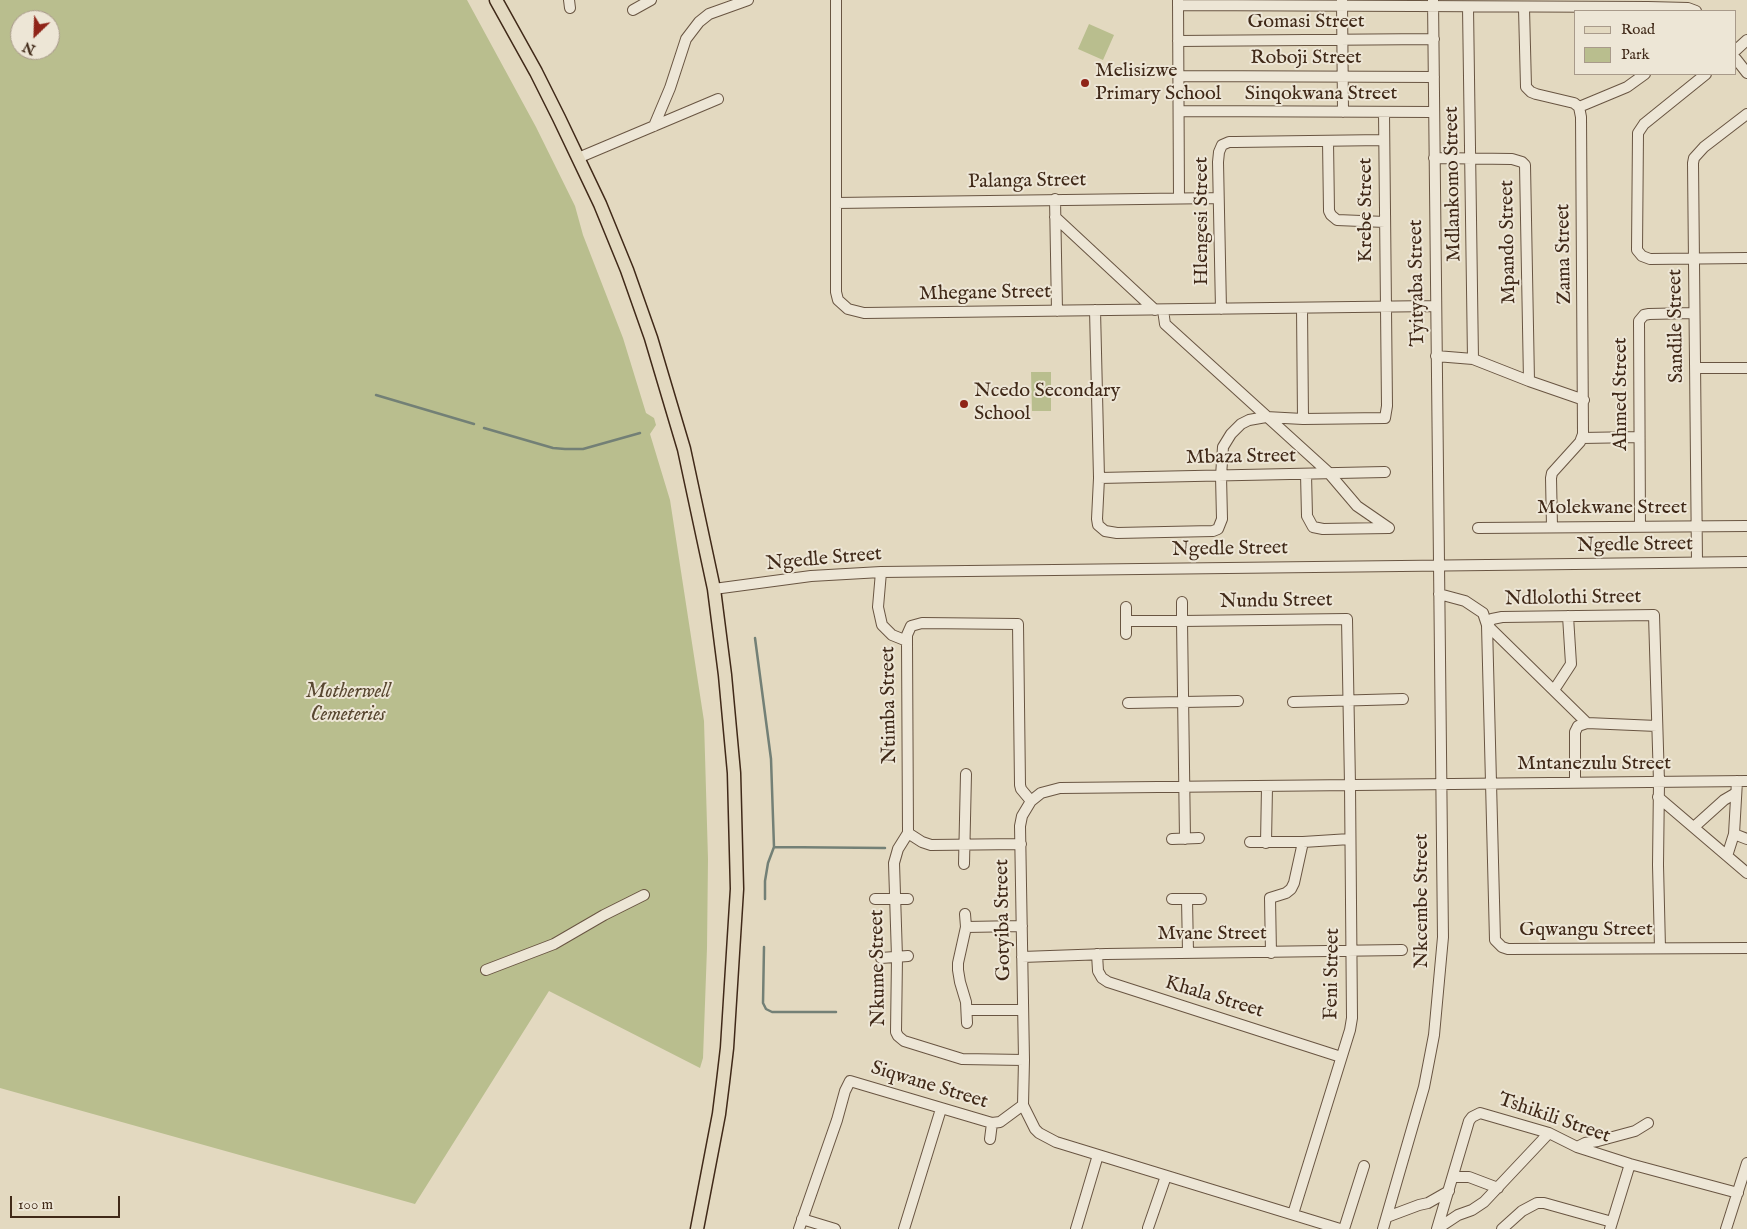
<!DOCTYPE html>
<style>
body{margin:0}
#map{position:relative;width:1747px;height:1229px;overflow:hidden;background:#e3d9c0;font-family:"IM FELL English",serif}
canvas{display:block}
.legend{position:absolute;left:1574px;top:10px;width:162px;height:65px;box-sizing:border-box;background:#ede6d6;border:1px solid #a89a8a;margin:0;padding:6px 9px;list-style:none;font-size:15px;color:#402918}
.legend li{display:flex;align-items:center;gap:10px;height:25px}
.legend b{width:25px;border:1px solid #a89a8a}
.north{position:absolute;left:10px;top:10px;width:50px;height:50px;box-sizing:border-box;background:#ede6d6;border:1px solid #a89a8a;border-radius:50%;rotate:204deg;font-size:14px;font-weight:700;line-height:20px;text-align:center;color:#402918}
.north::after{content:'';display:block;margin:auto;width:18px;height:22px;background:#8f2418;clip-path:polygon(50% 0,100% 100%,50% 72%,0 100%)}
.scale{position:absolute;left:10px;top:1196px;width:110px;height:22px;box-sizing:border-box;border:2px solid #402918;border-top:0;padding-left:6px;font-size:15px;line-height:18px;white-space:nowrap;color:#402918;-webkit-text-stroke:4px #ede6d6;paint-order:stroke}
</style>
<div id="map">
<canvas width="1747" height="1229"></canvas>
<ul class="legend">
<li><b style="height:6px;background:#e3d9c0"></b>Road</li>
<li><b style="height:14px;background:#b9be8e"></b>Park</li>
</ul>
<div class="north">N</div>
<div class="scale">100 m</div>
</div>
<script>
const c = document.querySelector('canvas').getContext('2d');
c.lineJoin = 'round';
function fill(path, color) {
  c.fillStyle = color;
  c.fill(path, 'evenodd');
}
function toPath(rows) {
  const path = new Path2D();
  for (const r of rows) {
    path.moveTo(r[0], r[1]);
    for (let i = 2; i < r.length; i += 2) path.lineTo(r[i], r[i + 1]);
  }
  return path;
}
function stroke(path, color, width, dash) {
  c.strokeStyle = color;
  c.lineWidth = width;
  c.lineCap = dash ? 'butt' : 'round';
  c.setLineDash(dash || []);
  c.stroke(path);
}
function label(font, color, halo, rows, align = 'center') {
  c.font = font + ' "IM FELL English",serif';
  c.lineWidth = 4;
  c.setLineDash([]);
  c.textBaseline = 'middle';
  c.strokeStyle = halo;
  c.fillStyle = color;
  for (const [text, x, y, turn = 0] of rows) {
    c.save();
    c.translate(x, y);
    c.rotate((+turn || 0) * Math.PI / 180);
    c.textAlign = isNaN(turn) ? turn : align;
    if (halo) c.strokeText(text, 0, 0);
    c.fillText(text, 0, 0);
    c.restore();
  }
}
const green = toPath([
 [0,0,467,0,536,127,575,206,583,235,623,338,646,413,654,418,656,425,650,434,670,500,704,721,708,859,707,948,703,1058,700,1068,549,991,415,1204,0,1088],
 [20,20,50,20,50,50,20,50],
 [1089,24,1114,35,1103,60,1078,49],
 [1031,372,1051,372,1051,411,1032,411]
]);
const stream = toPath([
 [376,395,474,424],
 [484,428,553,448,565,449,583,449,640,433],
 [755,638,771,759,774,847,885,848],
 [765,899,765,881,768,863,774,847],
 [764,947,763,1003,766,1009,772,1012,836,1012]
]);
const minor = toPath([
 [569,0,570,8],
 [836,0,836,292,838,300,848,309,864,313,1435,306],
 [1178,0,1179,198],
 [1342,1,1343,112],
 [1178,5,1648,7,1688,8,1696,11],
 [1468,7,1473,359],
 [1524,8,1526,87,1531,92,1536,94,1574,103,1579,107,1581,117,1583,434,1580,442,1552,473,1551,478,1552,527],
 [633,10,651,0],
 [1178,41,1434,39],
 [1736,50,1747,40],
 [1736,59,1747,73],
 [1706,74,1644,124,1638,133,1637,250,1642,256,1650,259,1747,258],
 [1178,76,1434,77],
 [1579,107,1627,87,1645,74],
 [1179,111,1434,112],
 [654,126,670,88,686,39,699,22,709,14,748,0],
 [1328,141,1329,211,1331,215,1337,220,1385,222],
 [578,158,718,99],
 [1434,158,1512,159,1522,162,1525,165,1529,381],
 [1055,199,1057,311],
 [836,203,1218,198],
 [1055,217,1155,310],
 [1302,308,1303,419],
 [1221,309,1218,162,1219,152,1222,145,1229,142,1235,142,1384,140],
 [1095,310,1099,478,1097,519,1098,525,1105,531,1117,533,1213,531,1218,529,1222,519,1221,476,1223,447,1231,434,1241,424,1249,420,1266,417,1303,419,1385,418,1387,406,1384,113],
 [1163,310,1165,324,1328,472,1357,506,1389,528],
 [1436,356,1473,359,1529,381,1584,400],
 [1695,368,1747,368],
 [1582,438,1639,437],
 [1306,474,1307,516,1313,527,1323,529,1389,528],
 [1099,478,1385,472],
 [1640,526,1639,321,1644,315,1649,314,1694,313],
 [1478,528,1747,526],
 [1697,562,1693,163,1694,158,1704,147,1747,114],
 [881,572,878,607,882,625,892,635,907,641],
 [714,589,811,576,881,572,1747,562],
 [1439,594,1465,601,1483,613,1487,625,1587,723],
 [1127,621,1182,621,1182,602],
 [1126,634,1126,607],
 [1554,690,1571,664,1568,616],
 [1293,702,1403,699],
 [1128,703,1238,701],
 [1575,782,1575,732,1578,726,1587,723,1657,726],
 [1658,797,1747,873],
 [1694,827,1724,800,1736,793],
 [908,833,922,842,931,845,1021,844],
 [1734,834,1747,839],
 [1172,839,1199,838],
 [1185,839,1182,621,1347,619,1350,785,1352,1018,1350,1030,1293,1214],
 [1250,842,1303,842,1350,839],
 [1266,843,1267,787],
 [1727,856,1734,834,1737,781],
 [964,864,966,774],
 [875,899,908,899],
 [1172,899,1201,899],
 [1187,899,1188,952],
 [965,914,966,927,958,963,958,970,960,982,966,1002,967,1023],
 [966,927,1022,926],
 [1660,948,1658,865,1659,782,1654,615,1502,617,1492,619,1487,625,1495,940,1502,947,1508,949,1747,948],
 [1271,953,1270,898,1286,893,1291,889,1294,883,1303,842],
 [1097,954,1098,971,1102,978,1108,982,1341,1057],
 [1022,957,1106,954,1402,950],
 [881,958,908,956],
 [486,970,554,944,604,915,644,895],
 [968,1010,1023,1010],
 [1024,1060,962,1059,904,1041,898,1036,896,1032,897,957,894,863,898,849,908,833,907,641,907,635,911,626,922,623,1018,624,1020,785,1021,789,1031,801],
 [990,1139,992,1123],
 [1577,1147,1585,1143,1598,1141,1635,1131,1648,1123],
 [1453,1177,1469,1177,1498,1188],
 [1387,1217,1419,1205,1428,1203,1449,1191],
 [802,1219,835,1229],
 [1148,1228,1166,1176],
 [799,1229,837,1120,845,1091,850,1081,992,1123,1000,1122,1023,1105],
 [904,1229,941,1109],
 [1076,1229,1098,1155],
 [1340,1229,1056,1142,1039,1133,1035,1129,1023,1105,1024,1060,1020,826,1022,816,1031,801,1041,793,1060,788,1747,781],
 [1344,1229,1364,1166],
 [1383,1229,1424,1087,1434,1035,1443,937,1433,0],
 [1437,1229,1469,1121,1472,1117,1480,1113,1549,1133,1577,1147,1630,1164,1738,1193],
 [1437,1229,1458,1215,1472,1210,1484,1202,1549,1133],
 [1502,1229,1522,1211,1537,1203,1544,1203,1612,1222],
 [1610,1229,1630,1164],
 [1726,1229,1747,1163]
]);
const major = toPath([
 [496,0,536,72,559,118,600,204,627,270,651,338,684,449,714,589,725,675,734,773,737,889,727,1048,723,1082,719,1114,697,1229]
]);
const markers = [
 [1085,83,5,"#8f2418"],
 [964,404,5,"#8f2418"]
];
const streetNames = [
 ["Gomasi Street",1306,23],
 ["Roboji Street",1306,59],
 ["Sinqokwana Street",1321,95],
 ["Palanga Street",1027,182,-1],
 ["Mdlankomo Street",1454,184,-91],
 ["Krebe Street",1367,210,-90],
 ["Hlengesi Street",1203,221,-90],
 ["Mpando Street",1509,242,-91],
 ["Zama Street",1565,254,-91],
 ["Tyityaba Street",1418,283,-91],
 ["Mhegane Street",985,294,-1],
 ["Sandile Street",1677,326,-91],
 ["Ahmed Street",1622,394,-90],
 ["Mbaza Street",1241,458,-1],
 ["Molekwane Street",1612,509],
 ["Ngedle Street",1635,546,-1],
 ["Ngedle Street",1230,550,-1],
 ["Ngedle Street",824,560,-5],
 ["Ndlolothi Street",1573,599,-1],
 ["Nundu Street",1276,602,-1],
 ["Ntimba Street",890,705,-91],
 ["Mntanezulu Street",1594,765],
 ["Nkcembe Street",1423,901,-90],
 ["Gotyiba Street",1004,920,-91],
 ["Gqwangu Street",1586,931],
 ["Mvane Street",1212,935],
 ["Nkume Street",879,968,-91],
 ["Feni Street",1333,974,-89],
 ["Khala Street",1214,998,17],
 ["Siqwane Street",929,1086,17],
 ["Tshikili Street",1554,1119,19]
];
const poiNames = [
 ["Melisizwe",1095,72],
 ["Primary School",1095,95],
 ["Ncedo Secondary",974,392],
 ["School",974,415]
];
const parkNames = [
 ["Motherwell",348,693],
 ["Cemeteries",348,716]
];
fill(green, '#b9be8e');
stroke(stream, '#738076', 2.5);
stroke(minor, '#695542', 12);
stroke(major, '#402918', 15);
stroke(minor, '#ede6d6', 10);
stroke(major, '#e3d9c0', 12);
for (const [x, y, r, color] of markers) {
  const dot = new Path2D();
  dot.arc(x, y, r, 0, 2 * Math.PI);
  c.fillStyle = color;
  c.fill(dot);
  stroke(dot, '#ede6d6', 2);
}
label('20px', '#402918', '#ede6d6', streetNames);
label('20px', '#402918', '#ede6d6', poiNames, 'left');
label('italic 20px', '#584730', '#ede6d6', parkNames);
</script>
